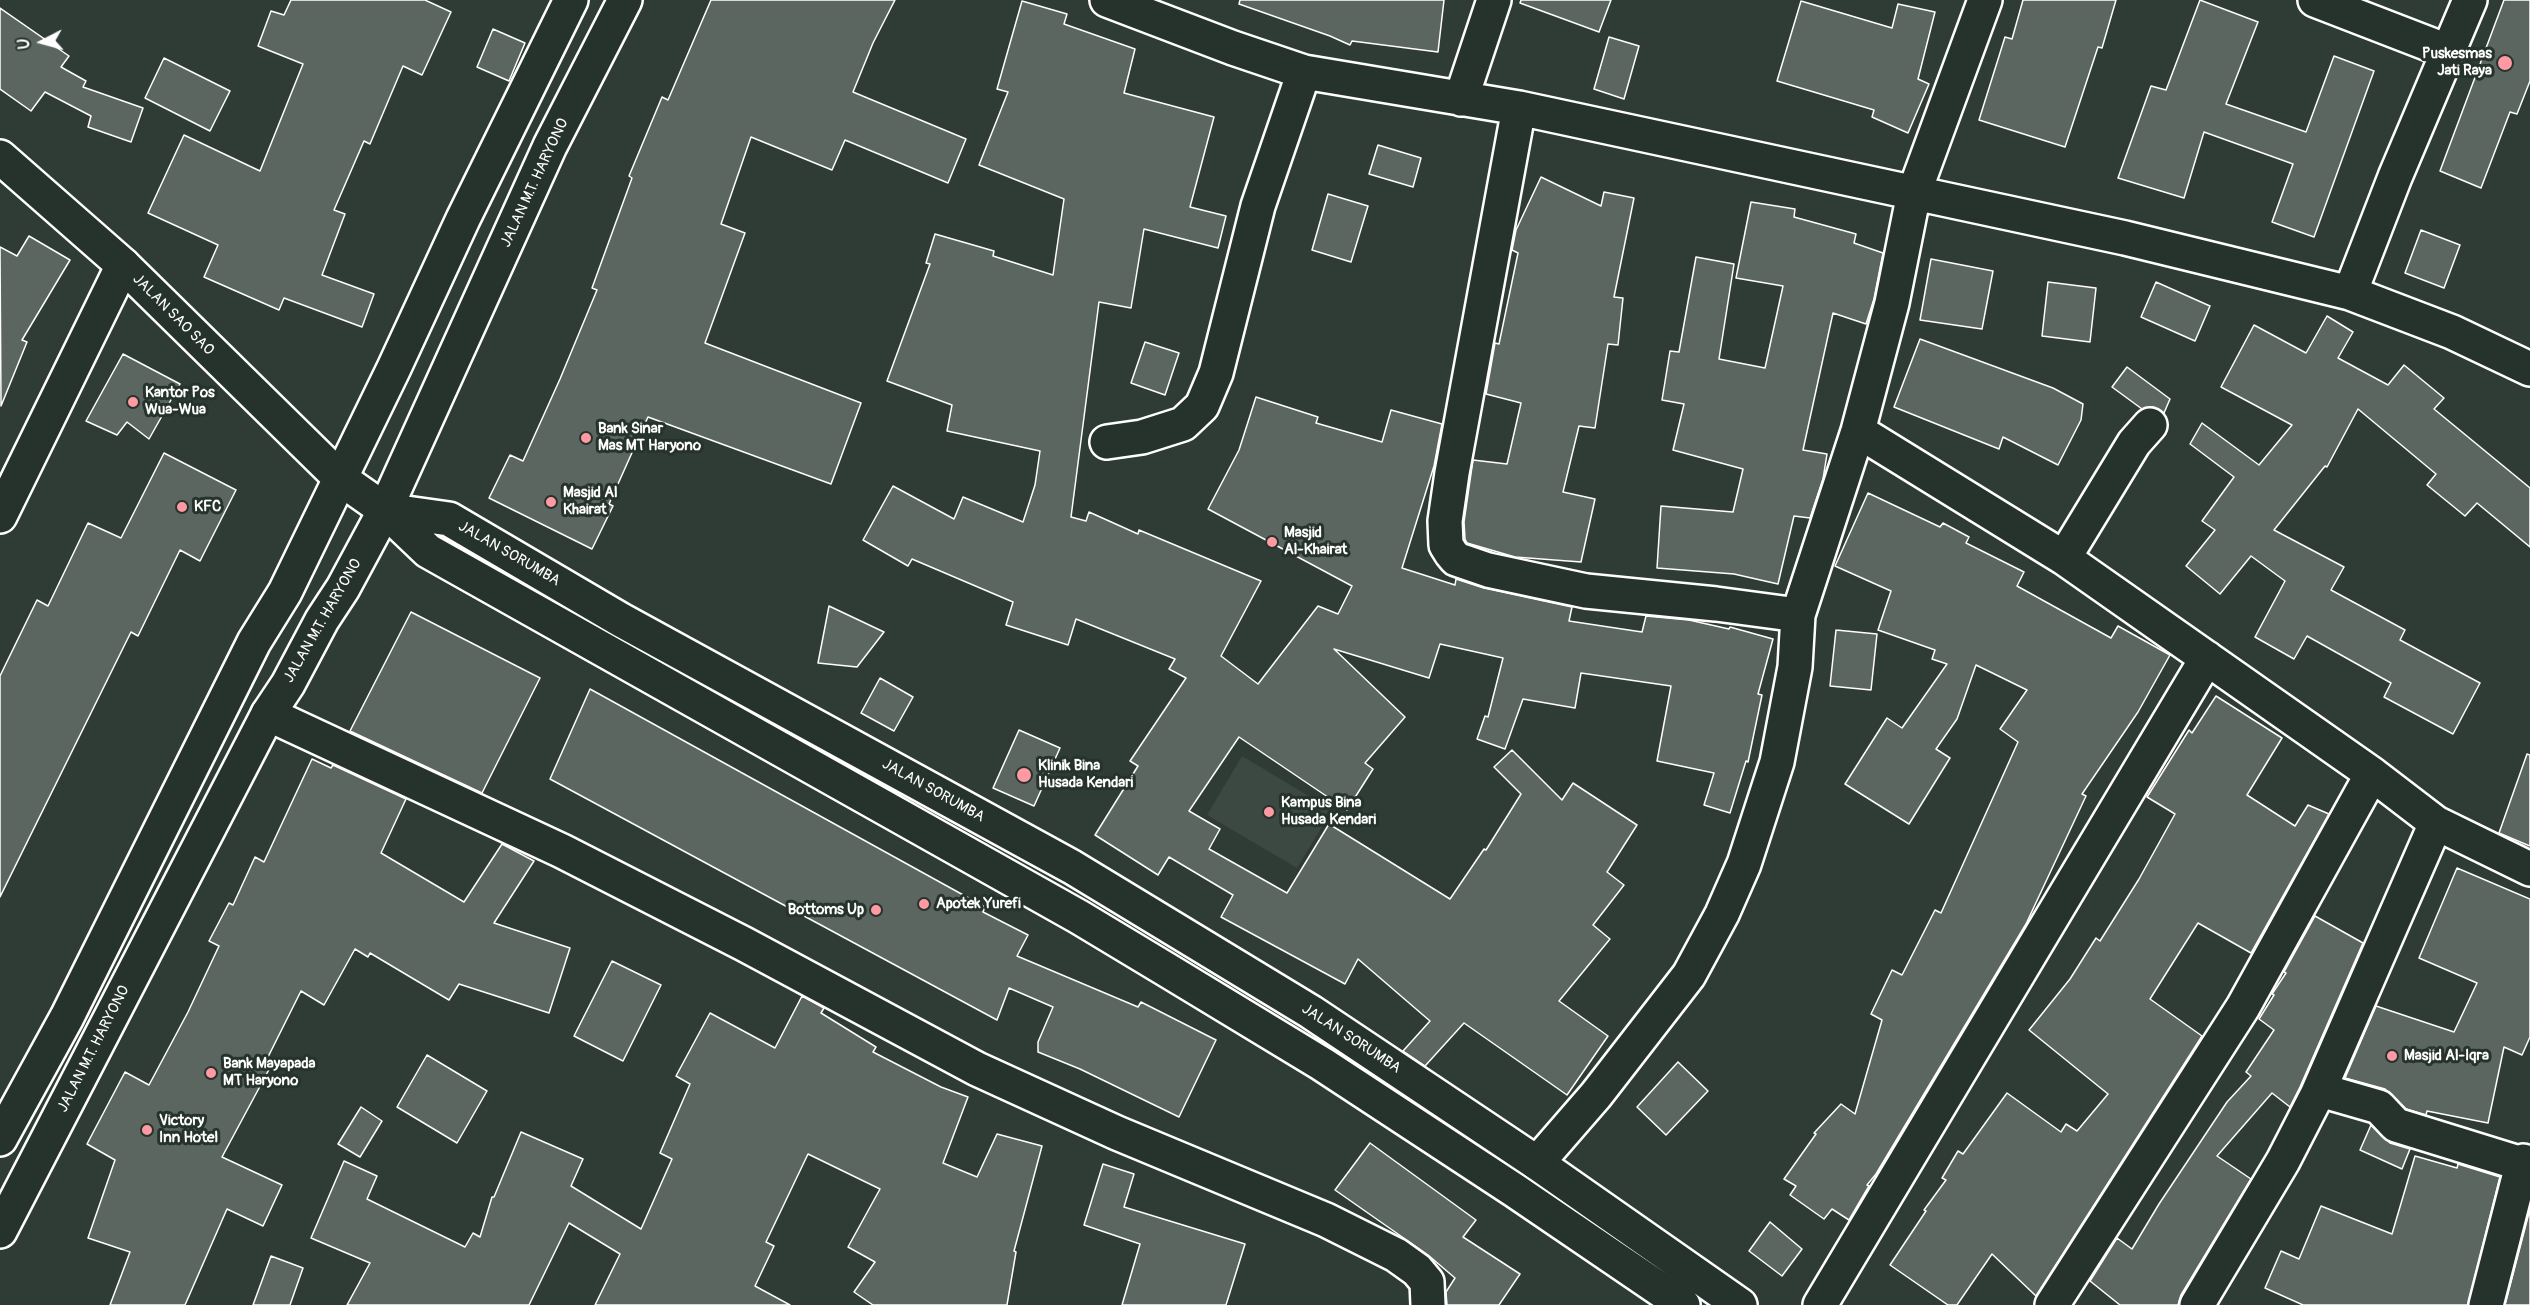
<!DOCTYPE html>
<style>
body{margin:0}
#map{position:relative;width:2530px;height:1305px;overflow:hidden;background:#2f3b35;font-family:Pangolin,sans-serif}
canvas{display:block}
.north{position:absolute;left:12px;top:12px;width:60px;height:60px;-webkit-text-stroke:4px #26332d;paint-order:stroke;rotate:264deg;font-size:16px;font-weight:700;line-height:24px;text-align:center;color:#fff}
.north::after{content:'';display:block;margin:auto;width:21px;height:27px;background:#fff;clip-path:polygon(50% 0,100% 100%,50% 72%,0 100%)}
</style>
<div id="map">
<canvas width="2530" height="1305"></canvas>
<div class="north">U</div>
</div>
<script>
const c = document.querySelector('canvas').getContext('2d');
c.lineJoin = 'round';
function fill(path, color) {
  c.fillStyle = color;
  c.fill(path, 'evenodd');
}
function toPath(rows) {
  const path = new Path2D();
  for (const r of rows) {
    path.moveTo(r[0], r[1]);
    for (let i = 2; i < r.length; i += 2) path.lineTo(r[i], r[i + 1]);
  }
  return path;
}
function stroke(path, color, width, dash) {
  c.strokeStyle = color;
  c.lineWidth = width;
  c.lineCap = dash ? 'butt' : 'round';
  c.setLineDash(dash || []);
  c.stroke(path);
}
function label(font, color, halo, rows, align = 'center') {
  c.font = font + ' Pangolin,sans-serif';
  c.lineWidth = 6;
  c.setLineDash([]);
  c.textBaseline = 'middle';
  c.strokeStyle = halo;
  c.fillStyle = color;
  for (const [text, x, y, turn = 0] of rows) {
    c.save();
    c.translate(x, y);
    c.rotate((+turn || 0) * Math.PI / 180);
    c.textAlign = isNaN(turn) ? turn : align;
    if (halo) c.strokeText(text, 0, 0);
    c.fillText(text, 0, 0);
    c.restore();
  }
}
const built = toPath([
 [1242,756,1332,810,1297,868,1207,815]
]);
const building = toPath([
 [291,0,425,0,451,12,422,75,403,66,370,144,364,141,334,210,345,214,322,275,374,294,362,327,284,298,279,310,204,277,218,245,148,213,184,135,260,171,303,64,258,46,271,11,284,15,291,0],
 [711,0,895,0,873,43,853,92,966,139,948,183,845,140,832,170,751,137,721,224,745,233,705,343,861,403,831,484,648,417,609,504,613,506,592,549,489,498,510,455,523,461,560,379,597,290,592,288,632,178,629,176,662,97,668,100,711,0],
 [1240,0,1444,0,1438,52,1352,41,1350,45,1330,36,1239,4,1240,0],
 [1521,0,1611,0,1599,32,1520,3,1521,0],
 [2023,0,2116,0,2102,48,2098,47,2065,147,1979,120,2005,37,2012,39,2023,0],
 [2200,0,2258,22,2226,104,2306,132,2334,56,2374,71,2314,237,2272,222,2293,164,2204,132,2184,198,2118,178,2151,86,2166,90,2200,0],
 [2504,0,2530,0,2530,81,2517,114,2510,112,2481,188,2440,171,2504,0],
 [1022,1,1067,14,1064,24,1135,49,1124,93,1214,117,1190,207,1226,216,1218,248,1144,229,1131,308,1099,302,1071,517,1086,521,1089,512,1138,534,1139,530,1261,581,1221,656,1258,684,1318,606,1338,614,1352,586,1208,509,1239,450,1256,397,1318,417,1316,423,1382,442,1391,410,1442,424,1434,466,1402,568,1455,585,1456,579,1484,588,1572,607,1569,621,1642,632,1646,616,1689,620,1729,629,1730,627,1773,639,1758,694,1762,695,1748,762,1746,761,1730,813,1704,805,1714,773,1657,761,1671,686,1581,673,1575,708,1523,699,1505,749,1477,739,1485,716,1488,717,1503,658,1440,644,1429,678,1334,649,1405,717,1365,763,1373,769,1347,810,1239,737,1189,811,1220,829,1209,849,1287,893,1329,824,1450,899,1484,849,1486,850,1521,794,1494,767,1512,750,1562,800,1573,783,1637,825,1607,872,1624,885,1593,925,1610,939,1559,1001,1608,1036,1567,1095,1464,1023,1425,1066,1403,1051,1430,1021,1358,959,1345,984,1221,917,1233,895,1169,857,1158,875,1095,835,1138,766,1130,761,1186,678,1169,669,1175,659,1076,619,1068,645,1006,625,1013,602,912,559,908,566,863,540,893,486,954,519,963,497,1023,522,1035,485,1040,451,947,431,952,405,887,381,930,264,926,263,935,234,994,251,993,256,1053,275,1064,199,979,165,1008,92,997,89,1022,1],
 [1801,1,1892,28,1898,4,1935,12,1918,79,1929,84,1908,133,1872,117,1874,110,1777,81,1801,1],
 [0,8,69,56,61,67,86,81,83,87,143,108,131,142,88,127,91,116,45,92,31,111,0,89,0,8],
 [493,29,525,43,509,81,477,67,493,29],
 [1609,37,1639,46,1624,99,1594,89,1609,37],
 [164,58,230,91,210,131,145,98,164,58],
 [1378,145,1421,158,1413,187,1369,174,1378,145],
 [1541,177,1601,206,1604,192,1634,198,1614,297,1623,298,1618,345,1608,344,1595,428,1579,426,1563,492,1595,499,1581,562,1515,557,1467,543,1465,539,1464,522,1473,460,1507,464,1521,403,1486,394,1495,343,1499,344,1518,253,1512,250,1516,230,1541,177],
 [1328,194,1368,206,1351,262,1312,250,1328,194],
 [1751,202,1795,209,1794,217,1856,234,1854,243,1883,253,1874,299,1866,324,1833,313,1803,450,1827,454,1823,479,1810,518,1794,516,1778,584,1734,574,1657,568,1661,506,1733,512,1743,469,1673,450,1684,404,1662,400,1670,351,1679,352,1696,257,1734,264,1719,359,1765,368,1783,286,1736,278,1751,202],
 [2421,230,2460,245,2444,288,2405,273,2421,230],
 [29,236,70,260,22,340,27,342,1,406,0,247,17,256,29,236],
 [1931,259,1993,271,1982,329,1920,320,1931,259],
 [2048,282,2096,288,2090,342,2042,336,2048,282],
 [2156,282,2210,306,2195,341,2141,317,2156,282],
 [2327,316,2353,332,2338,358,2388,385,2404,365,2444,398,2434,409,2530,488,2530,547,2477,503,2465,516,2427,485,2436,474,2358,409,2327,467,2325,466,2274,530,2344,567,2331,590,2405,630,2400,640,2480,683,2453,734,2384,697,2391,683,2307,636,2294,659,2255,637,2285,581,2251,556,2220,594,2186,566,2215,530,2202,521,2234,477,2190,444,2202,423,2259,465,2292,425,2221,387,2254,325,2306,353,2327,316],
 [1920,339,2053,388,2083,404,2081,420,2058,465,2003,437,1999,449,1894,407,1920,339],
 [1145,342,1179,353,1165,395,1131,383,1145,342],
 [123,354,180,384,149,439,127,422,117,435,86,421,123,354],
 [2127,367,2170,399,2164,413,2153,407,2142,409,2112,387,2127,367],
 [164,453,236,490,200,561,180,550,138,636,131,632,0,897,0,676,37,600,48,606,88,523,121,538,164,453],
 [1868,493,1940,527,1943,523,1969,537,1966,543,2024,572,2017,586,2111,638,2118,626,2170,655,2138,712,2082,794,2086,796,2026,924,1876,1174,1867,1185,1869,1186,1849,1220,1832,1209,1824,1219,1790,1195,1796,1186,1784,1179,1816,1134,1814,1133,1841,1104,1855,1114,1882,1020,1871,1014,1892,970,1902,975,1935,910,1941,913,2018,742,2000,729,2027,690,1976,665,1957,719,1936,749,1950,758,1909,824,1845,784,1887,718,1902,728,1947,664,1932,659,1935,650,1878,630,1891,591,1835,566,1868,493],
 [829,606,884,632,857,667,818,663,829,606],
 [411,612,540,678,482,793,350,731,411,612],
 [1836,630,1877,634,1871,690,1830,686,1836,630],
 [880,678,913,697,894,731,861,713,880,678],
 [590,689,985,907,983,912,1028,935,1017,956,1138,1007,1141,1002,1216,1040,1179,1117,1080,1069,1038,1052,1038,1042,1053,1007,1009,988,997,1020,550,779,590,689],
 [2216,696,2282,738,2247,795,2295,826,2308,805,2329,814,2251,953,2198,923,2150,999,2202,1036,2036,1296,1992,1254,1957,1305,1948,1305,1890,1265,1926,1211,1924,1210,1946,1180,1942,1178,1958,1151,1963,1154,2007,1093,2061,1132,2066,1124,2077,1131,2108,1094,2029,1030,2070,979,2096,938,2100,941,2139,879,2175,814,2147,797,2189,730,2192,733,2216,696],
 [1019,730,1060,748,1034,806,993,788,1019,730],
 [2527,754,2530,755,2530,846,2499,833,2527,754],
 [312,759,331,768,333,765,406,799,381,853,464,902,502,844,534,861,494,923,570,948,549,1013,459,984,449,1000,370,953,368,957,355,949,324,1005,301,991,266,1061,272,1064,222,1157,282,1185,263,1226,227,1209,185,1305,110,1305,130,1252,88,1238,115,1160,87,1144,125,1072,149,1085,188,1012,219,946,209,941,229,903,233,905,255,857,264,862,312,759],
 [2457,868,2530,899,2530,1037,2522,1055,2504,1047,2488,1123,2427,1111,2426,1115,2406,1109,2385,1089,2345,1078,2376,1006,2454,1032,2477,983,2419,958,2457,868],
 [2315,916,2363,943,2300,1087,2290,1107,2272,1093,2217,1156,2251,1179,2181,1295,2178,1305,2120,1305,2090,1281,2117,1238,2132,1249,2159,1204,2227,1102,2251,1076,2246,1072,2274,1030,2259,1019,2274,995,2272,994,2286,973,2284,972,2315,916],
 [612,961,661,985,623,1061,574,1036,612,961],
 [802,996,824,1008,821,1013,876,1047,873,1052,941,1087,968,1097,943,1163,977,1177,997,1134,1042,1146,1014,1251,1016,1252,1007,1305,873,1305,854,1292,875,1262,848,1247,880,1189,808,1154,766,1242,774,1246,755,1286,790,1305,595,1305,620,1254,569,1223,529,1305,347,1305,370,1263,311,1238,344,1161,377,1176,367,1199,465,1247,473,1233,480,1237,492,1197,494,1197,521,1132,583,1159,571,1186,641,1229,672,1159,660,1153,690,1084,676,1076,710,1013,775,1048,802,996],
 [427,1055,487,1091,457,1143,397,1107,427,1055],
 [1678,1062,1708,1091,1666,1135,1637,1107,1678,1062],
 [361,1107,382,1121,360,1157,338,1144,361,1107],
 [2371,1125,2390,1143,2410,1149,2402,1169,2360,1150,2371,1125],
 [1370,1143,1476,1220,1463,1237,1520,1274,1499,1305,1447,1305,1446,1292,1455,1278,1428,1255,1335,1190,1370,1143],
 [2415,1156,2457,1168,2458,1164,2500,1177,2468,1305,2303,1305,2265,1288,2281,1251,2299,1259,2321,1206,2392,1234,2415,1156],
 [1103,1164,1134,1174,1124,1207,1245,1244,1226,1305,1122,1305,1140,1244,1084,1225,1103,1164],
 [2530,1209,2530,1305,2505,1305,2530,1209],
 [1770,1222,1802,1249,1782,1276,1749,1251,1770,1222],
 [271,1256,303,1268,290,1305,253,1305,271,1256]
]);
const street = toPath([
 [1107,0,1233,48,1304,72,1519,108,2125,238,2350,293,2452,332,2530,369],
 [2315,0,2447,51],
 [1461,99,1494,0],
 [1519,108,1452,473,1445,521,1446,545,1451,553,1456,559,1488,570,1586,591,1716,604,1798,615],
 [2350,293,2395,177,2470,0],
 [1858,431,2064,558,2372,774,2436,823,2530,869],
 [1107,442,1142,437,1183,424,1202,406,1216,373,1258,206,1304,72],
 [0,516,123,265],
 [2064,558,2134,443,2150,425],
 [268,714,562,851,744,944,977,1069,1117,1133,1326,1220,1396,1255,1417,1270,1427,1282,1428,1305],
 [2320,1090,2379,1107,2396,1125,2522,1164],
 [1537,1163,1596,1095,1689,975,1722,914,1744,864,1777,762,1795,667,1798,615,1858,431,1892,303,1914,193,1985,0],
 [1820,1305,2207,658],
 [2052,1305,2243,1007,2372,774],
 [2197,1305,2283,1161,2317,1095,2436,823],
 [2486,1305,2523,1161,2530,1163]
]);
const secondary = toPath([
 [0,157,123,265,341,479,385,510,428,551,1079,917,1167,970,1322,1064,1514,1190,1683,1305],
 [385,510,449,519,621,620,1072,867,1311,1012,1537,1163,1740,1305]
]);
const highway = toPath([
 [0,1139,67,1017,254,642,285,592,394,368,463,219,571,0],
 [0,1231,268,714,288,684,322,620,343,588,385,510,550,146,625,0]
]);
const markers = [
 [2505,63,8,"#ff9aa2"],
 [133,402,6,"#ff9aa2"],
 [586,438,6,"#ff9aa2"],
 [551,502,6,"#ff9aa2"],
 [182,507,6,"#ff9aa2"],
 [1272,542,6,"#ff9aa2"],
 [1024,775,8,"#ff9aa2"],
 [1269,812,6,"#ff9aa2"],
 [924,904,6,"#ff9aa2"],
 [876,910,6,"#ff9aa2"],
 [2392,1056,6,"#ff9aa2"],
 [211,1073,6,"#ff9aa2"],
 [147,1130,6,"#ff9aa2"]
];
const poiNames = [
 ["Puskesmas",2492,54,"right"],
 ["Jati Raya",2492,71,"right"],
 ["Kantor Pos",145,393],
 ["Wua-Wua",145,410],
 ["Bank Sinar",598,429],
 ["Mas MT Haryono",598,446],
 ["Masjid Al",563,493],
 ["Khairat",563,510],
 ["KFC",194,507],
 ["Masjid",1284,533],
 ["Al-Khairat",1284,550],
 ["Klinik Bina",1038,766],
 ["Husada Kendari",1038,783],
 ["Kampus Bina",1281,803],
 ["Husada Kendari",1281,820],
 ["Apotek Yurefi",936,904],
 ["Bottoms Up",864,910,"right"],
 ["Masjid Al-Iqra",2404,1056],
 ["Bank Mayapada",223,1064],
 ["MT Haryono",223,1081],
 ["Victory",159,1121],
 ["Inn Hotel",159,1138]
];
const streetNames = [
 ["JALAN M.T. HARYONO",535,183,-65],
 ["JALAN SAO SAO",173,315,45],
 ["JALAN SORUMBA",509,554,30],
 ["JALAN M.T. HARYONO",323,621,-60],
 ["JALAN SORUMBA",933,791,29],
 ["JALAN SORUMBA",1351,1039,33],
 ["JALAN M.T. HARYONO",94,1049,-63]
];
fill(built, '#3c4842');
fill(building, '#5b6661');
stroke(building, '#fff', 1.5);
stroke(street, '#fff', 38);
stroke(secondary, '#fff', 38);
stroke(highway, '#fff', 38);
stroke(street, '#26332d', 33);
stroke(secondary, '#26332d', 33);
stroke(highway, '#26332d', 33);
for (const [x, y, r, color] of markers) {
  const dot = new Path2D();
  dot.arc(x, y, r, 0, 2 * Math.PI);
  c.fillStyle = color;
  c.fill(dot);
  stroke(dot, '#26332d', 2);
}
label('bold 15px', '#fff', '#26332d', poiNames, 'left');
label('15px', '#fff', '#26332d', streetNames);
</script>
